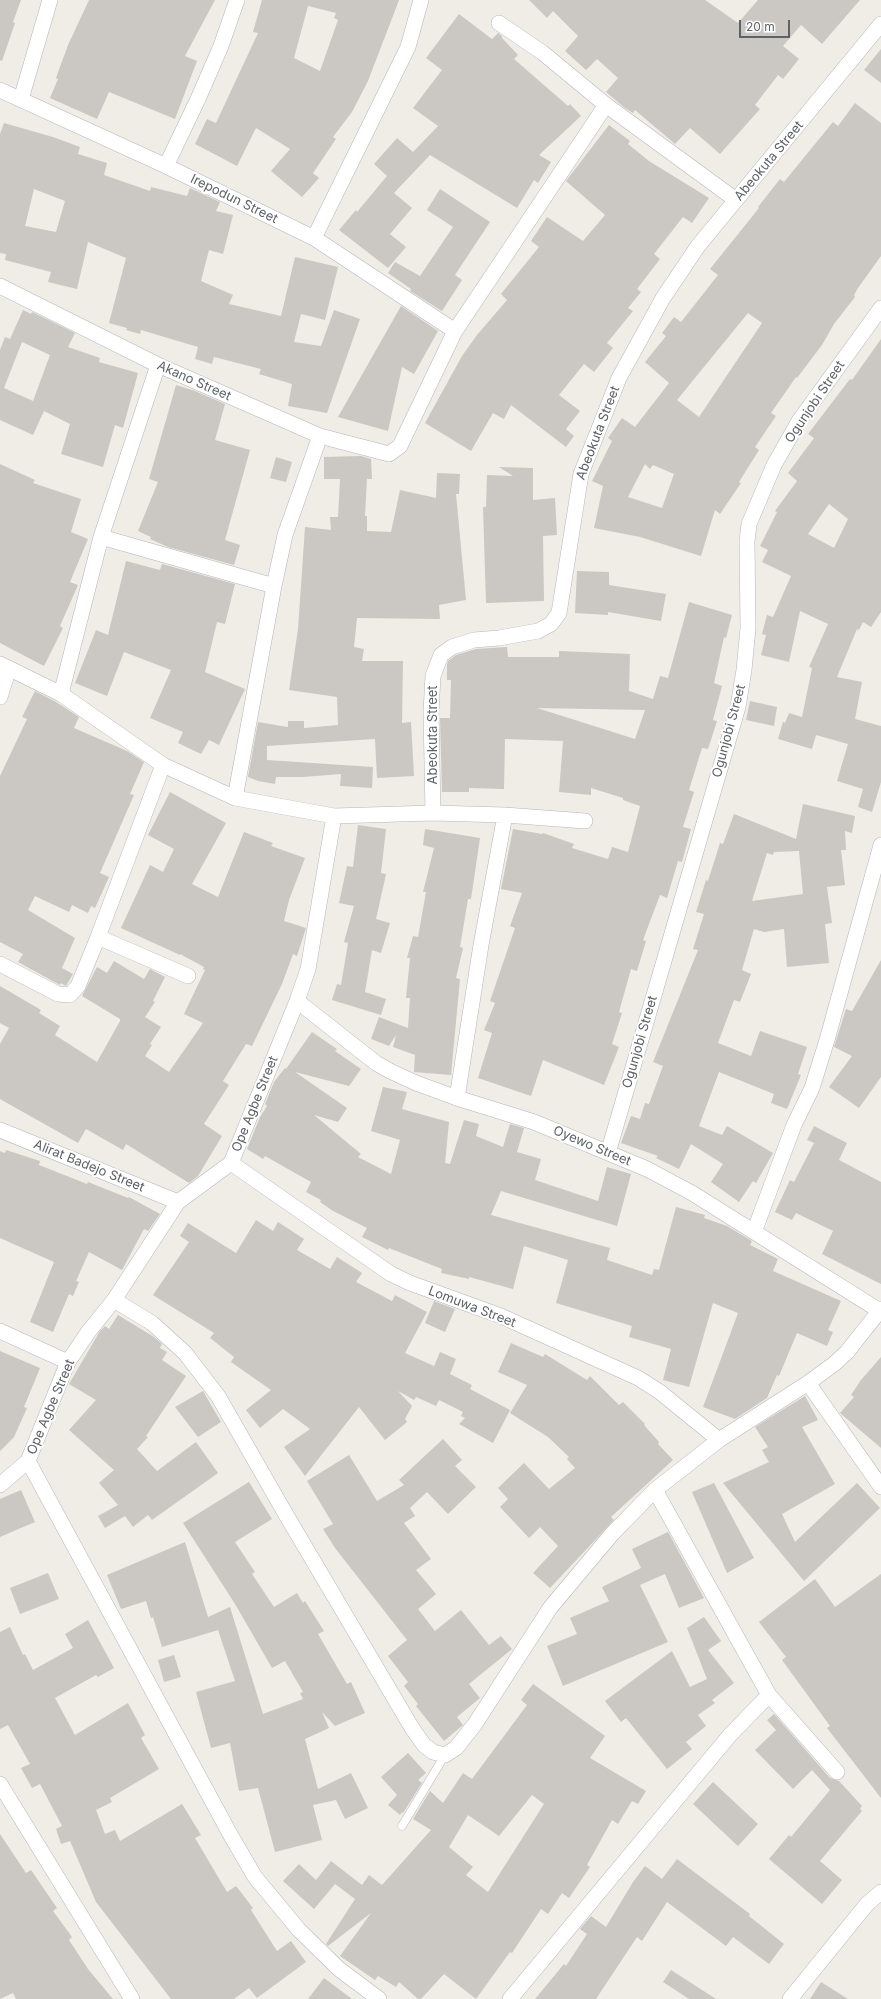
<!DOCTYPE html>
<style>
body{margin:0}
#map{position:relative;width:881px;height:1999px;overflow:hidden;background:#f0ece6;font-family:Inter,sans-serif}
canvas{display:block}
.scale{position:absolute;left:739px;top:20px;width:51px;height:18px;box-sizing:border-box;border:2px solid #5d6266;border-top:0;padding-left:5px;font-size:12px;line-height:14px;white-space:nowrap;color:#5d6266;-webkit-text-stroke:3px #fff;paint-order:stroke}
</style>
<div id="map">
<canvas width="881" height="1999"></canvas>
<div class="scale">20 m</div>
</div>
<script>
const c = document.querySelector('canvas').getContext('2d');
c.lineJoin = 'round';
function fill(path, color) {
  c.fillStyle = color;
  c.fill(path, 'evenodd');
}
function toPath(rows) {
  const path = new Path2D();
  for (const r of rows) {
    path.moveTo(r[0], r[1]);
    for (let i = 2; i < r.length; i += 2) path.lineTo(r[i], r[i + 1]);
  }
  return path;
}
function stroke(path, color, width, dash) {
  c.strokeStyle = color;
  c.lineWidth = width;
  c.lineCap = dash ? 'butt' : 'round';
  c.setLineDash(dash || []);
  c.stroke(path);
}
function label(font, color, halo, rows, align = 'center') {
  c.font = font + ' Inter,sans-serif';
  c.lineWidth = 4;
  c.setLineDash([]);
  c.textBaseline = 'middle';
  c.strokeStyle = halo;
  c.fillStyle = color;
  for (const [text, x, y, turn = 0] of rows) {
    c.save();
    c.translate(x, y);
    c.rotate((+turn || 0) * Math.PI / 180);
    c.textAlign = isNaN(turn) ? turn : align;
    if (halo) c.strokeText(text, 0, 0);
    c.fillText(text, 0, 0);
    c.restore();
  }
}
const building = toPath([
 [0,0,21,0,13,22,15,23,2,61,0,60],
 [89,0,215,0,185,56,197,61,175,119,109,92,97,119,50,98,58,79,56,78,68,45],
 [262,0,399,0,368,81,352,112,333,137,336,139,313,173,319,178,302,197,271,171,290,149,256,128,237,166,195,144,207,119,216,123,258,33,253,32],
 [308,6,336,13,334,18,338,20,320,71,294,58],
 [529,0,705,0,738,23,758,0,860,0,822,44,801,25,783,46,799,59,783,79,778,75,755,105,760,109,720,154,690,128,675,144,635,110,633,113,625,108,606,92,618,78,597,59,586,70,565,51,578,36,553,11,547,18],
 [459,14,492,39,498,33,502,36,502,38,518,55,514,59,568,106,570,104,581,116,539,155,551,162,538,183,534,180,517,208,430,155,394,193,412,208,390,234,406,247,388,268,339,230,356,210,357,212,387,176,374,164,397,138,413,152,438,126,413,108,442,70,426,58],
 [881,49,881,83,864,70],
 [855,103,881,123,881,256,858,288,854,295,855,297,834,324,822,345,797,378,796,377,771,413,776,416,755,447,759,450,739,482,741,483,720,514,715,510,701,556,640,537,594,528,603,486,592,481,612,441,608,438,622,418,635,427,669,383,645,362,666,336,662,333,674,317,681,322,718,275,710,269,759,208,758,207,780,179,784,182,833,122,838,126],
 [748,313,762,323,699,417,677,400],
 [645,464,650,469,653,465,674,474,662,508,628,497],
 [4,123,53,137,80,147,78,154,107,163,104,175,150,191,151,187,187,196,190,188,220,202,216,211,233,215,223,254,209,250,201,281,233,295,229,304,281,316,295,257,338,267,325,320,301,314,294,342,321,346,334,310,360,319,327,413,288,406,292,384,259,374,261,369,214,357,212,364,195,359,198,347,141,330,140,334,126,330,127,328,109,323,126,258,88,242,77,289,48,282,51,272,5,260,6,254,0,253,0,134],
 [34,189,65,201,56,232,25,226],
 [609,125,630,141,628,144,649,161,709,198,692,223,683,217,654,254,660,259,637,289,641,292,628,308,633,311,607,343,613,348,594,372,584,364,559,395,580,411,566,429,574,436,566,447,511,405,504,419,493,413,471,451,425,423,462,356,477,335,507,300,501,294,539,247,531,241,547,217,583,241,605,215,566,181],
 [440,189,490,222,455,275,462,280,442,311,410,291,411,289,388,273,395,262,420,276,453,227,427,210],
 [401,306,438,331,414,374,402,367,388,431,338,417],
 [23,310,31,314,32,312,75,333,68,347,100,358,99,362,138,373,123,428,115,425,103,467,61,454,70,424,44,411,33,435,0,420,0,350,5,337,10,339],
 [22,342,50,355,33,401,4,388],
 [881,339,881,612,871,627,863,622,859,630,857,629,837,677,862,682,855,719,881,726,881,782,872,812,858,807,863,789,837,781,848,744,816,735,812,749,778,739,783,722,785,723,789,713,802,717,812,668,809,667,828,624,800,611,789,662,761,655,766,635,762,634,767,615,773,617,791,576,762,562,768,550,760,546,777,512,775,511,797,481,788,473,814,438,808,434,850,379,852,380],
 [829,504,848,519,834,548,808,534],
 [176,385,195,391,225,404,215,440,250,450,225,540,240,545,234,565,168,547,150,539,151,537,138,531,158,482,149,479],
 [361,456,371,459,372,479,367,479,365,516,367,516,367,531,391,532,400,490,436,498,437,473,460,474,459,494,456,494,466,600,439,605,440,619,357,618,354,647,364,649,362,661,403,661,402,723,411,722,414,776,377,778,375,739,267,746,267,760,373,767,372,788,340,786,341,774,303,777,276,777,275,784,258,781,248,777,258,722,288,727,288,721,304,721,304,728,338,725,337,697,289,690,298,629,305,527,331,530,330,517,338,517,340,479,324,479,324,457],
 [276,457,292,462,286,482,270,478],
 [0,464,35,480,33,483,81,499,71,532,88,539,70,582,78,585,60,626,63,628,44,666,0,643],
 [499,467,533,468,533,500,555,498,557,535,543,536,544,601,486,603,483,507,486,507,487,475,513,476],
 [126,561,160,570,162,564,235,584,225,624,217,622,205,672,245,689,219,745,209,740,201,754,178,743,183,732,150,718,171,670,124,652,107,696,75,683,96,630,108,635],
 [577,571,609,572,609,585,666,594,661,621,608,612,608,615,575,613],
 [689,602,732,615,726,638,724,637,714,683,722,686,713,720,717,721,708,749,702,748,689,790,694,792,683,827,691,829,682,862,678,861,667,898,660,895,643,940,646,941,637,971,631,969,619,1012,622,1013,612,1044,619,1047,604,1085,543,1060,531,1096,478,1078,492,1033,484,1030,495,1003,490,1001,515,928,510,926,522,893,501,889,513,829,542,834,543,833,574,844,572,848,608,859,612,847,628,852,640,806,623,800,623,798,591,788,591,795,559,792,563,741,505,739,504,789,469,788,469,792,442,792,440,718,450,718,451,680,447,680,447,665,448,661,456,655,476,649,507,647,508,657,559,657,559,651,630,654,629,691,653,699,660,676,668,678],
 [537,708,645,710,635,739],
 [35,691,56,702,79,717,74,728,127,751,144,762,130,794,134,795,100,873,109,877,95,908,91,906,88,913,72,905,69,912,35,896,28,910,75,938,62,968,73,974,66,986,61,983,60,985,18,962,23,954,0,942,0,776,27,719,22,717],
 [750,701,777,707,774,726,746,720],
 [170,792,226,823,192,884,218,897,244,832,273,843,271,846,305,858,289,900,284,921,306,928,297,956,293,954,282,984,252,1046,246,1044,223,1081,229,1085,204,1124,222,1136,198,1176,189,1183,126,1144,123,1150,86,1129,78,1143,0,1099,0,1044,9,1028,0,1023,0,986,41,1010,39,1013,60,1026,55,1035,97,1062,120,1021,120,1019,82,996,97,967,107,973,114,961,144,979,150,969,165,977,153,1001,155,1002,145,1017,161,1027,150,1044,152,1045,145,1056,169,1072,203,1023,184,1014,205,970,203,969,204,967,180,954,180,955,121,928,150,865,163,872,174,849,148,835],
 [803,804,855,816,852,833,845,831,846,850,841,850,845,885,827,887,832,923,825,924,829,963,787,967,784,929,764,932,754,929,742,970,751,974,740,1002,734,1000,718,1043,751,1056,760,1031,807,1047,798,1074,801,1075,787,1109,771,1103,774,1094,719,1072,699,1126,722,1135,727,1126,773,1153,756,1183,753,1181,739,1202,711,1182,723,1164,691,1144,679,1169,656,1158,658,1156,621,1143,631,1116,640,1119,645,1103,649,1104,663,1066,653,1062,698,950,693,949,704,914,696,912,706,880,708,881,720,843,723,844,734,814,796,839],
 [799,851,803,894,752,901,767,853,773,855,774,852],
 [358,825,386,829,381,873,386,874,376,919,390,923,381,953,372,950,365,992,386,999,381,1015,332,1000,337,984,341,985,348,943,344,942,354,906,339,903,347,866,353,867],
 [425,829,480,838,471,899,468,899,460,947,463,948,456,978,460,979,451,1075,414,1072,415,1055,393,1047,396,1035,389,1046,371,1039,379,1017,408,1028,410,998,406,998,410,958,407,958,413,936,418,937,426,892,423,892,434,848,423,845],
 [881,960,881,1077,859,1108,829,1087,852,1056,834,1047,846,1009,852,1011],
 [312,1032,337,1049,335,1051,361,1069,349,1086,295,1072,347,1108,338,1122,314,1115,361,1154,358,1157,391,1174,400,1140,371,1131,383,1087,407,1092,402,1109,449,1122,445,1163,450,1164,464,1120,479,1124,476,1136,503,1147,510,1124,524,1128,517,1152,541,1159,535,1180,598,1201,607,1167,631,1174,617,1226,501,1191,491,1215,610,1248,607,1260,652,1275,654,1269,659,1270,676,1207,705,1215,704,1218,727,1226,752,1241,750,1245,778,1259,773,1271,841,1301,828,1330,833,1332,827,1346,797,1333,779,1376,777,1375,767,1398,735,1419,703,1407,738,1313,713,1303,689,1387,663,1380,671,1349,629,1337,632,1326,556,1303,568,1260,524,1246,513,1289,469,1277,469,1279,441,1273,442,1269,389,1248,388,1250,362,1237,367,1228,333,1211,320,1202,321,1200,306,1192,311,1182,265,1156,263,1159,247,1149,260,1117,267,1106,265,1104,274,1082,285,1068,286,1069],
 [814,1126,847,1143,839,1160,881,1182,881,1284,822,1254,833,1231,796,1213,792,1220,775,1212,790,1180,794,1182,814,1143,807,1140],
 [6,1150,40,1161,39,1165,87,1184,88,1182,128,1198,129,1197,160,1214,148,1231,144,1229,122,1270,89,1252,76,1281,79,1282,73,1296,69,1294,53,1332,30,1322,54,1262,0,1238,0,1151,5,1153],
 [256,1220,273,1231,278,1222,304,1239,297,1250,330,1269,337,1257,362,1273,356,1282,392,1301,395,1295,427,1312,405,1353,434,1366,440,1352,456,1359,450,1374,472,1385,470,1389,510,1410,493,1443,459,1424,465,1418,461,1416,463,1412,439,1400,436,1406,416,1397,414,1400,398,1391,412,1406,405,1419,407,1422,385,1440,359,1407,305,1476,284,1447,310,1429,283,1409,260,1428,246,1410,271,1390,231,1362,234,1357,210,1338,214,1333,153,1295,189,1242,180,1236,188,1223,236,1253],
 [434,1301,455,1309,445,1332,425,1323],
 [118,1315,154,1337,162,1344,160,1348,167,1352,162,1360,186,1376,146,1436,148,1437,137,1449,157,1471,196,1442,218,1473,152,1520,148,1515,133,1527,125,1516,105,1528,98,1516,118,1505,99,1483,114,1470,69,1430,96,1400,69,1384,100,1331,105,1326,109,1329],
 [511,1343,543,1357,545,1354,587,1380,590,1376,619,1405,623,1402,645,1424,644,1425,659,1442,658,1444,673,1460,611,1517,614,1520,550,1588,533,1573,558,1546,540,1527,529,1538,500,1507,508,1499,498,1488,524,1463,549,1489,575,1468,567,1459,569,1457,548,1437,510,1413,527,1385,498,1372],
 [0,1351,40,1368,24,1407,27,1408,14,1437,0,1451],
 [881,1357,881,1448,840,1413,854,1397,851,1395,861,1380],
 [203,1391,221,1422,198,1437,175,1407],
 [805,1396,818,1420,802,1427,835,1484,782,1514,795,1542,857,1483,880,1508,804,1581,723,1483,769,1462,762,1450,768,1447,755,1427],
 [443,1439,462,1460,455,1466,476,1487,448,1514,427,1492,410,1508,415,1516,404,1523,431,1559,416,1570,436,1594,418,1609,435,1631,461,1610,489,1645,501,1636,512,1649,469,1684,480,1698,457,1717,463,1725,444,1741,416,1706,418,1704,404,1686,408,1682,388,1656,407,1640,335,1548,323,1529,333,1524,307,1481,349,1455,377,1501,404,1485,399,1480],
 [249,1482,272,1519,235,1542,255,1572,252,1574,274,1607,297,1593,303,1603,305,1601,324,1631,318,1634,347,1684,351,1682,365,1713,335,1726,322,1712,329,1728,305,1739,318,1789,351,1773,368,1808,345,1819,336,1800,313,1805,322,1840,275,1852,258,1788,239,1791,230,1743,211,1748,196,1692,235,1681,218,1630,162,1647,153,1617,151,1618,146,1601,121,1609,107,1575,185,1542,208,1617,230,1607,263,1714,303,1699,300,1693,303,1692,285,1661,272,1668,235,1604,183,1523],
 [714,1483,754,1558,727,1573,692,1492],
 [21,1490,35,1522,0,1537,0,1499],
 [668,1532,704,1598,679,1608,665,1574,640,1585,668,1642,563,1686,547,1646,577,1634,570,1618,609,1601,602,1587,641,1568,632,1549],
 [48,1573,59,1599,20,1614,10,1588],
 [881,1574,881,1798,827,1728,830,1726,782,1660,786,1657,759,1622,815,1579,835,1607],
 [704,1617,721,1641,708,1650,734,1683,712,1700,715,1703,698,1715,706,1726,686,1742,692,1749,667,1769,626,1718,621,1722,605,1701,672,1651,690,1687,707,1679,687,1628],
 [88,1620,114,1668,98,1677,96,1675,55,1698,75,1735,128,1703,145,1735,141,1738,159,1769,110,1798,112,1802,96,1810,105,1834,115,1830,120,1841,182,1804,201,1835,195,1838,227,1892,236,1886,253,1908,251,1910,277,1951,291,1941,306,1962,257,1998,249,1988,234,1999,171,1999,96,1902,70,1841,61,1844,56,1829,62,1826,40,1784,32,1788,21,1768,30,1764,8,1725,0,1729,0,1632,10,1627,23,1655,25,1654,33,1670,73,1648,65,1634],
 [174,1655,181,1677,164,1682,158,1660],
 [533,1684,605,1736,590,1758,646,1791,638,1804,632,1801,618,1824,612,1820,587,1865,590,1867,569,1898,562,1893,548,1914,541,1909,512,1953,510,1952,476,1999,444,1974,421,1999,418,1999,399,1982,396,1987,378,1976,375,1980,340,1956,371,1913,328,1946,326,1944,355,1899,335,1884,314,1909,283,1881,299,1864,316,1880,331,1861,362,1885,369,1875,382,1885,431,1830,413,1819,430,1791,443,1803,463,1773,472,1779,527,1705,521,1700],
 [532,1795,544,1804,488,1892,466,1875,473,1867,449,1847,468,1815,499,1836],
 [774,1714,830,1778,839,1781,862,1806,860,1809,862,1811,820,1861,842,1880,822,1904,769,1859,789,1835,791,1837,830,1790,812,1770,793,1789,755,1750,776,1730,767,1720],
 [408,1753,426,1773,418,1780,422,1783,403,1813,402,1812,400,1815,388,1805,397,1795,381,1777],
 [713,1782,758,1824,738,1846,693,1804],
 [0,1834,26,1873,31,1870,57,1908,53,1911,72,1937,69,1940,88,1969,113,1999,16,1999,13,1993,0,1999],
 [677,1859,750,1914,749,1916,784,1944,769,1964,733,1937,726,1946,667,1902,642,1941,637,1937,596,1999,535,1999,564,1964,566,1966,587,1934,580,1929,591,1916,606,1927,633,1882,645,1866,662,1879],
 [671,1970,716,1999,689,1999,663,1982],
 [324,1978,352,1999,308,1999],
 [821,1982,848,1999,810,1999]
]);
const lane = toPath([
 [402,1826,445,1755]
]);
const street = toPath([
 [499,23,543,53,606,105,736,200],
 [0,90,166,166,314,238,455,331],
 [21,99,50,0],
 [166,166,198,99,221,46,237,0],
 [314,238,408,47,421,0],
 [0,286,158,365,320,436,389,454,400,446,455,331,606,105],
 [101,537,274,586],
 [0,664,61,694,163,765,235,798,334,816,433,813,431,712,433,676,441,655,452,647,474,640,499,638,538,631,551,624,559,613,581,474,619,378,663,298,698,246,881,24],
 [61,694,101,537,158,365],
 [0,697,9,668],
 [235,798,274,586,285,535,320,436],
 [433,813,505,815,585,821],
 [98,937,188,976],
 [0,964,58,994,70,995,78,986,98,937,163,765],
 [297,1001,376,1063,390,1071,416,1083,457,1098,534,1122,647,1169,692,1193,880,1311],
 [457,1098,481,945,505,815],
 [0,1130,178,1202],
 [608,1153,738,707,744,670,748,628,747,541,749,524,774,465,799,421,881,308],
 [231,1163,391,1274,410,1283,501,1316,638,1378,660,1392,719,1440],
 [754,1232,794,1125,812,1088,827,1040,881,845],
 [114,1300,152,1323,185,1353,218,1396,285,1513,412,1728,424,1745,433,1752,445,1755,456,1748,475,1724,550,1608,612,1534,655,1490,719,1440,808,1383,834,1364,847,1352,881,1309],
 [0,1331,68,1362],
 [808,1383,881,1487],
 [28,1461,230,1834,255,1877,299,1930,339,1969,379,1999],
 [0,1485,28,1461,68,1362,89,1331,114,1300,178,1202,231,1163,297,1001,308,969,334,816],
 [655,1490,769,1695,837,1772],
 [0,1784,132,1999],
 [510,1999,730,1735,769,1695],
 [790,1999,867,1904,881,1892]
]);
const streetNames = [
 ["Abeokuta Street",769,161,-50],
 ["Irepodun Street",234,199,26],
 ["Akano Street",194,381,24],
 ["Ogunjobi Street",815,402,-56],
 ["Abeokuta Street",598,433,-69],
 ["Ogunjobi Street",729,731,-75],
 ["Abeokuta Street",433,735,-90],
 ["Ogunjobi Street",640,1042,-74],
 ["Ope Agbe Street",255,1104,-68],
 ["Oyewo Street",592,1146,23],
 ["Alirat Badejo Street",89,1166,22],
 ["Lomuwa Street",472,1307,21],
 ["Ope Agbe Street",51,1407,-67]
];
fill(building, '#cbc7c3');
stroke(lane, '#b3b7ba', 9);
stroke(street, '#b3b7ba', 16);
stroke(lane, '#fff', 8);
stroke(street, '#fff', 15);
label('13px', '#5d6266', '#fff', streetNames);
</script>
